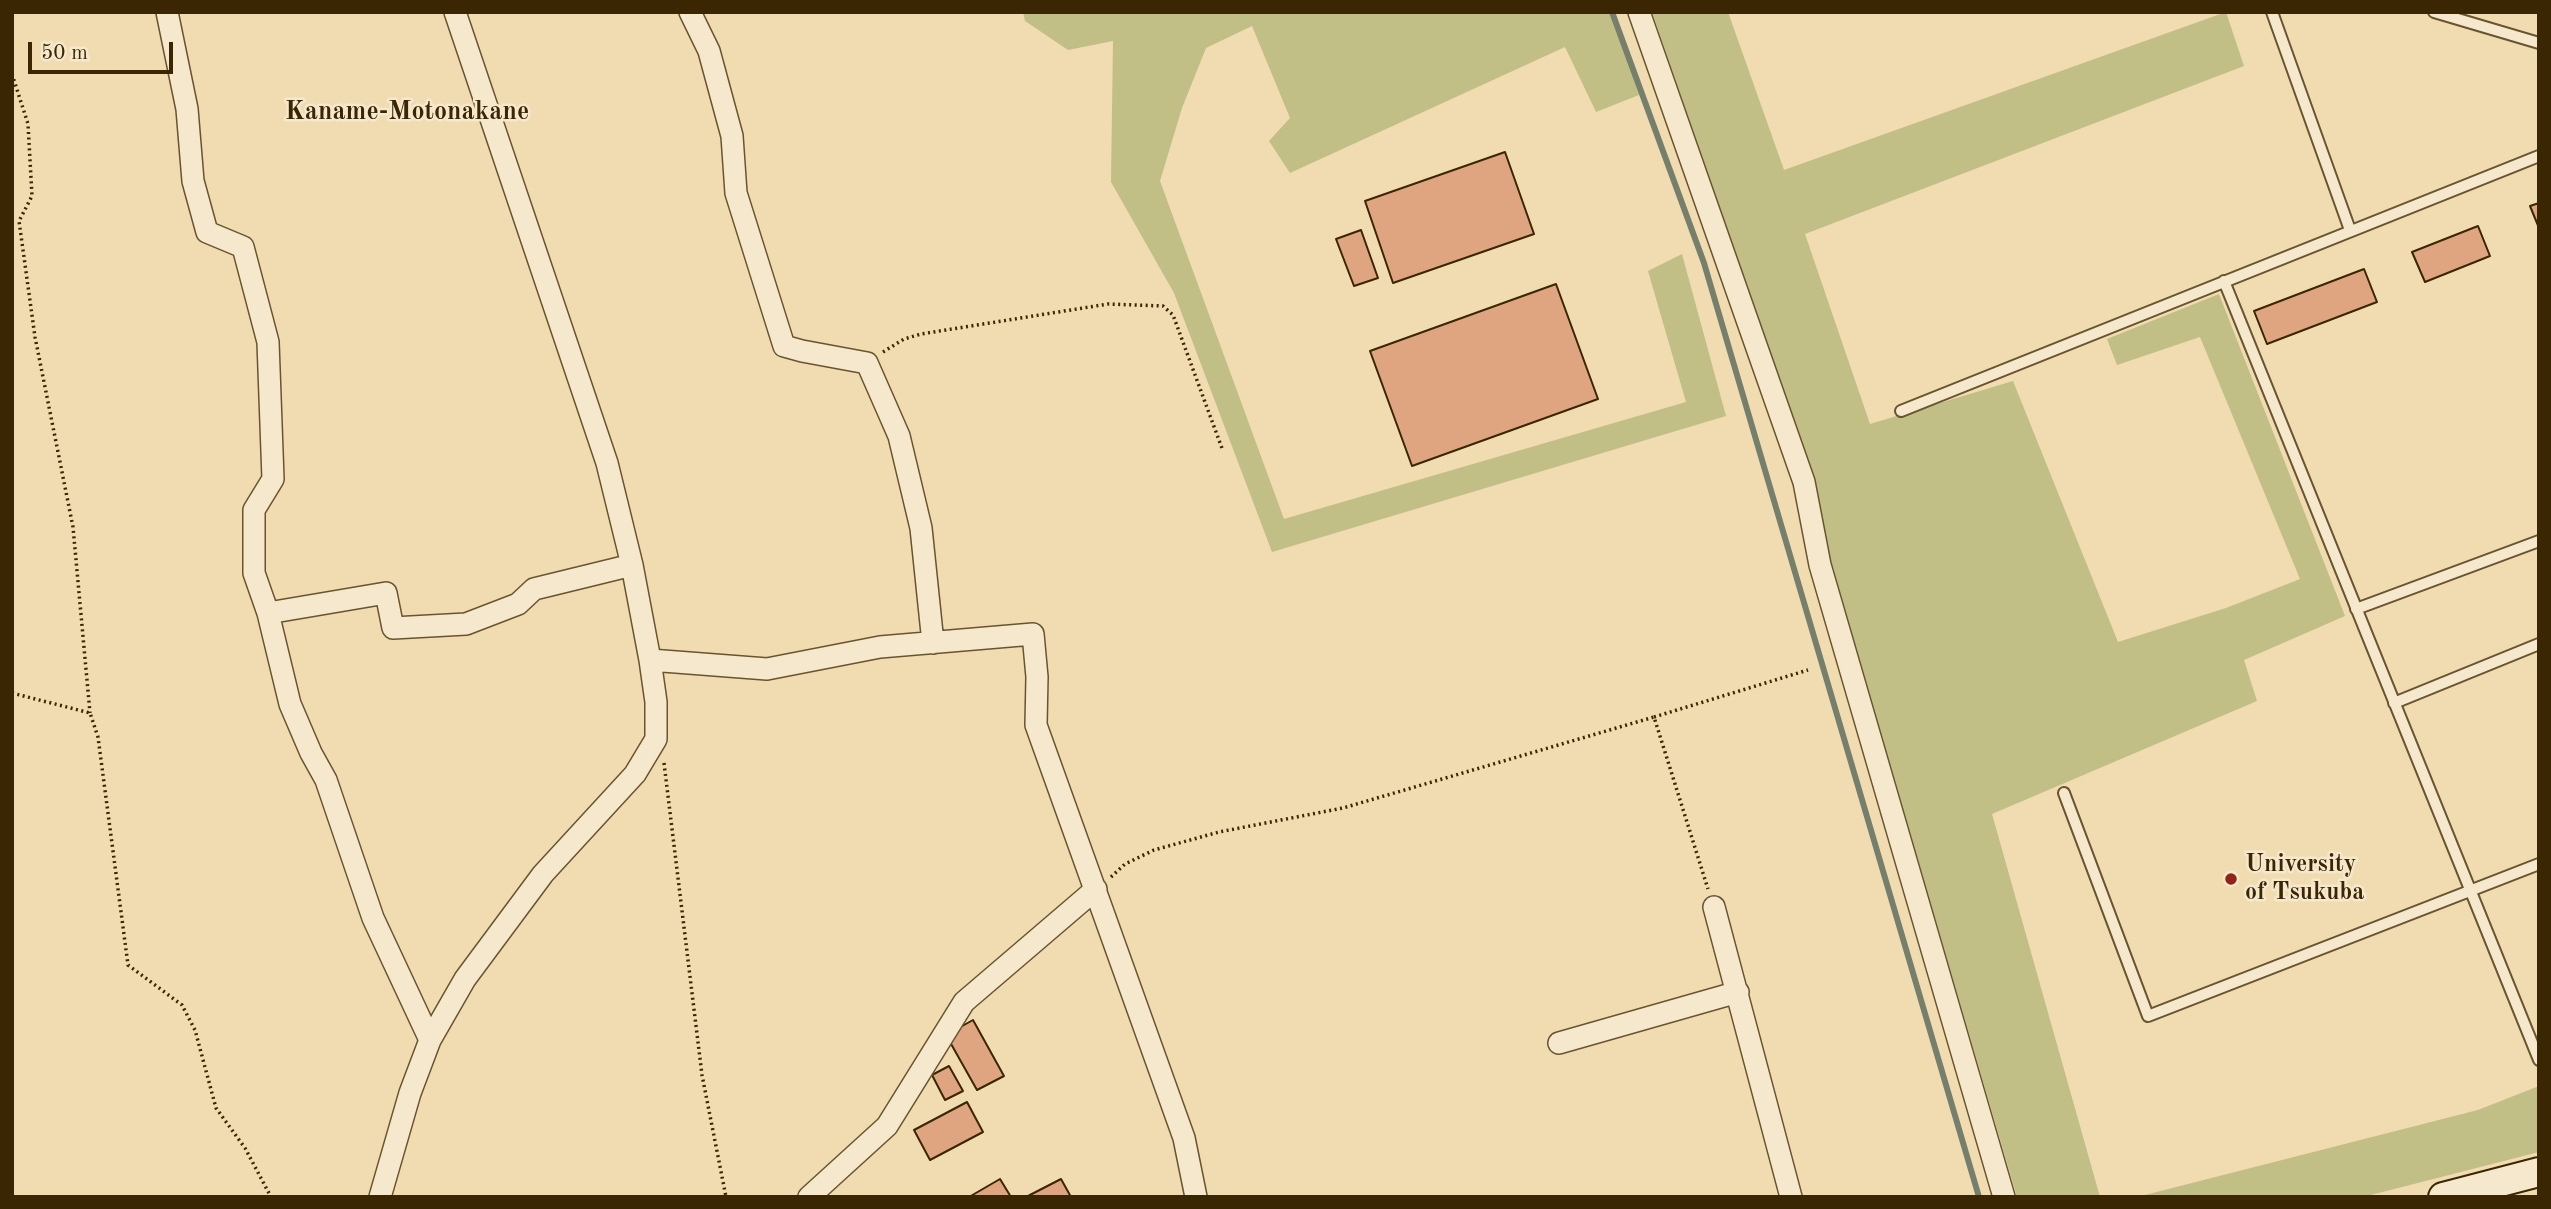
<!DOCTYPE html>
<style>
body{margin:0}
#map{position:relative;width:2551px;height:1209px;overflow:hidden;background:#f0dcb0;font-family:"Old Standard TT",serif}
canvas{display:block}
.frame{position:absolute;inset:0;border:14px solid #3b2604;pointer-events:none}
.scale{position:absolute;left:28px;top:42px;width:145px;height:32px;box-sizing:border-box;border:4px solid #3b2604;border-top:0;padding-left:9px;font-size:21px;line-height:24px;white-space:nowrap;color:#3b2604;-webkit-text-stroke:5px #f5e8cc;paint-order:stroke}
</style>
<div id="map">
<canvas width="2551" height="1209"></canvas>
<div class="frame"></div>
<div class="scale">50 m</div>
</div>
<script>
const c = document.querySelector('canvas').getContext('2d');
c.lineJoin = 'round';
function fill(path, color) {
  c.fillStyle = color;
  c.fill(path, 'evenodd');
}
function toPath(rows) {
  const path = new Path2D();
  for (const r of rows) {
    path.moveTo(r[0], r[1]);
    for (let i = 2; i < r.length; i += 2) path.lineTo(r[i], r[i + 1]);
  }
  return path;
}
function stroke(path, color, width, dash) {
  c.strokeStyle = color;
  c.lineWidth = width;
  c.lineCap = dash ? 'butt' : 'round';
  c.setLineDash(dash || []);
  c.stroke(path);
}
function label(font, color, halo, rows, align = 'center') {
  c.font = font + ' "Old Standard TT",serif';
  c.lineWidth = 5;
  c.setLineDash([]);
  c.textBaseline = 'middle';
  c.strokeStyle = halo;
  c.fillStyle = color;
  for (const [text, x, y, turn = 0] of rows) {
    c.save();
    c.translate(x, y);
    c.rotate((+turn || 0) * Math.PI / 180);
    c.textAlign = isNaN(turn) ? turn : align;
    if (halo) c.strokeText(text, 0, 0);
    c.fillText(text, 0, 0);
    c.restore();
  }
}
const green = toPath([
 [1023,12,1612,12,1639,95,1596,112,1565,47,1290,173,1269,141,1290,118,1252,26,1206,48,1182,108,1160,181,1284,519,1686,402,1648,271,1682,254,1726,416,1272,552,1174,293,1111,182,1113,41,1068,50,1025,21],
 [1652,12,1728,12,1784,170,2226,12,2244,66,1805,234,1870,424,2013,381,2118,642,2226,608,2300,579,2200,337,2117,365,2107,339,2219,294,2345,616,2244,660,2257,701,1992,814,2100,1197,2017,1197,1830,561,1809,466],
 [2539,1086,2539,1152,2363,1197,2137,1197,2478,1110]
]);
const stream = toPath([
 [1612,12,1704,263,1979,1197]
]);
const building = toPath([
 [1505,152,1534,234,1393,283,1365,201,1505,152],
 [2539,203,2539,228,2530,206,2539,203],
 [2478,226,2490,256,2425,282,2412,252,2478,226],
 [1361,230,1378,278,1354,286,1336,239,1361,230],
 [2364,269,2377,302,2267,344,2254,311,2364,269],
 [1556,284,1598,399,1412,466,1370,351,1556,284],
 [973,1020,1004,1076,977,1090,946,1035,973,1020],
 [949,1066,963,1091,945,1100,932,1075,949,1066],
 [967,1102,983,1132,930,1160,914,1130,967,1102],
 [1000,1179,1011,1197,969,1197,1000,1179],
 [1061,1179,1071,1197,1029,1197,1028,1196,1061,1179]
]);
const path = toPath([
 [12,74,28,124,32,196,19,221,35,337,73,527,90,713],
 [883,352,904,339,921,334,1108,304,1163,306,1173,315,1223,451],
 [12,693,90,713,98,737,128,965,182,1005,195,1030,216,1108,245,1148,271,1197],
 [1654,717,1808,670],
 [664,763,702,1075,726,1197],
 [1111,877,1125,864,1154,850,1219,832,1343,808,1654,717,1708,889]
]);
const service = toPath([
 [2272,12,2350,230],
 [2434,12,2539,43],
 [2224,281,2539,1060],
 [1901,411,2539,156],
 [2356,609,2539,541],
 [2394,703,2539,644],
 [2064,793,2148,1016,2539,864]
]);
const minor = toPath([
 [167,12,187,109,193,181,207,232,243,247,268,342,273,479,254,510,254,573,268,613,386,593,393,628,466,624,518,604,534,589,632,565],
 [690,12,709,51,732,136,736,193,784,346,802,351,867,363,899,436,921,528,933,643],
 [1639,12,1804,482,1820,565,2004,1197],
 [268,613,290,704,311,753,326,780,373,918,430,1040],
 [650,660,767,669,880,647,1033,634,1037,677,1036,725,1184,1138,1196,1197],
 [1714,907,1791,1197],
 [1559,1043,1738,992],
 [380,1197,410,1093,430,1040,465,979,543,874,635,774,656,739,656,702,650,660,632,565,607,463,455,12],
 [809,1197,887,1126,964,1002,1096,889]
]);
const secondary = toPath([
 [2443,1197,2539,1172]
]);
const markers = [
 [2231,879,7,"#8f2418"]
];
const poiNames = [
 ["University",2245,865],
 ["of Tsukuba",2245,893]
];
const neighbourhoodNames = [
 ["Kaname-Motonakane",407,112]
];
fill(green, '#c1be86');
stroke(stream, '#757f6b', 6);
fill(building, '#dfa580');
stroke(building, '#3b2604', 2);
stroke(service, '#68542f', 14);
stroke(minor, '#68542f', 24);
stroke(secondary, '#3b2604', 32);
stroke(path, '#3b2604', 3.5, [2, 3.5]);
stroke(service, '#f5e8cc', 10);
stroke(minor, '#f5e8cc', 21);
stroke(secondary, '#f5e8cc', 28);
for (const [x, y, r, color] of markers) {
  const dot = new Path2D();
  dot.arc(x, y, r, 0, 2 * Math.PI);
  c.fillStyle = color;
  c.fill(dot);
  stroke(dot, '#f5e8cc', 2.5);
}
label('bold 24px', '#3b2604', '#f5e8cc', poiNames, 'left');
label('bold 26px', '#3b2604', '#f5e8cc', neighbourhoodNames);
</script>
